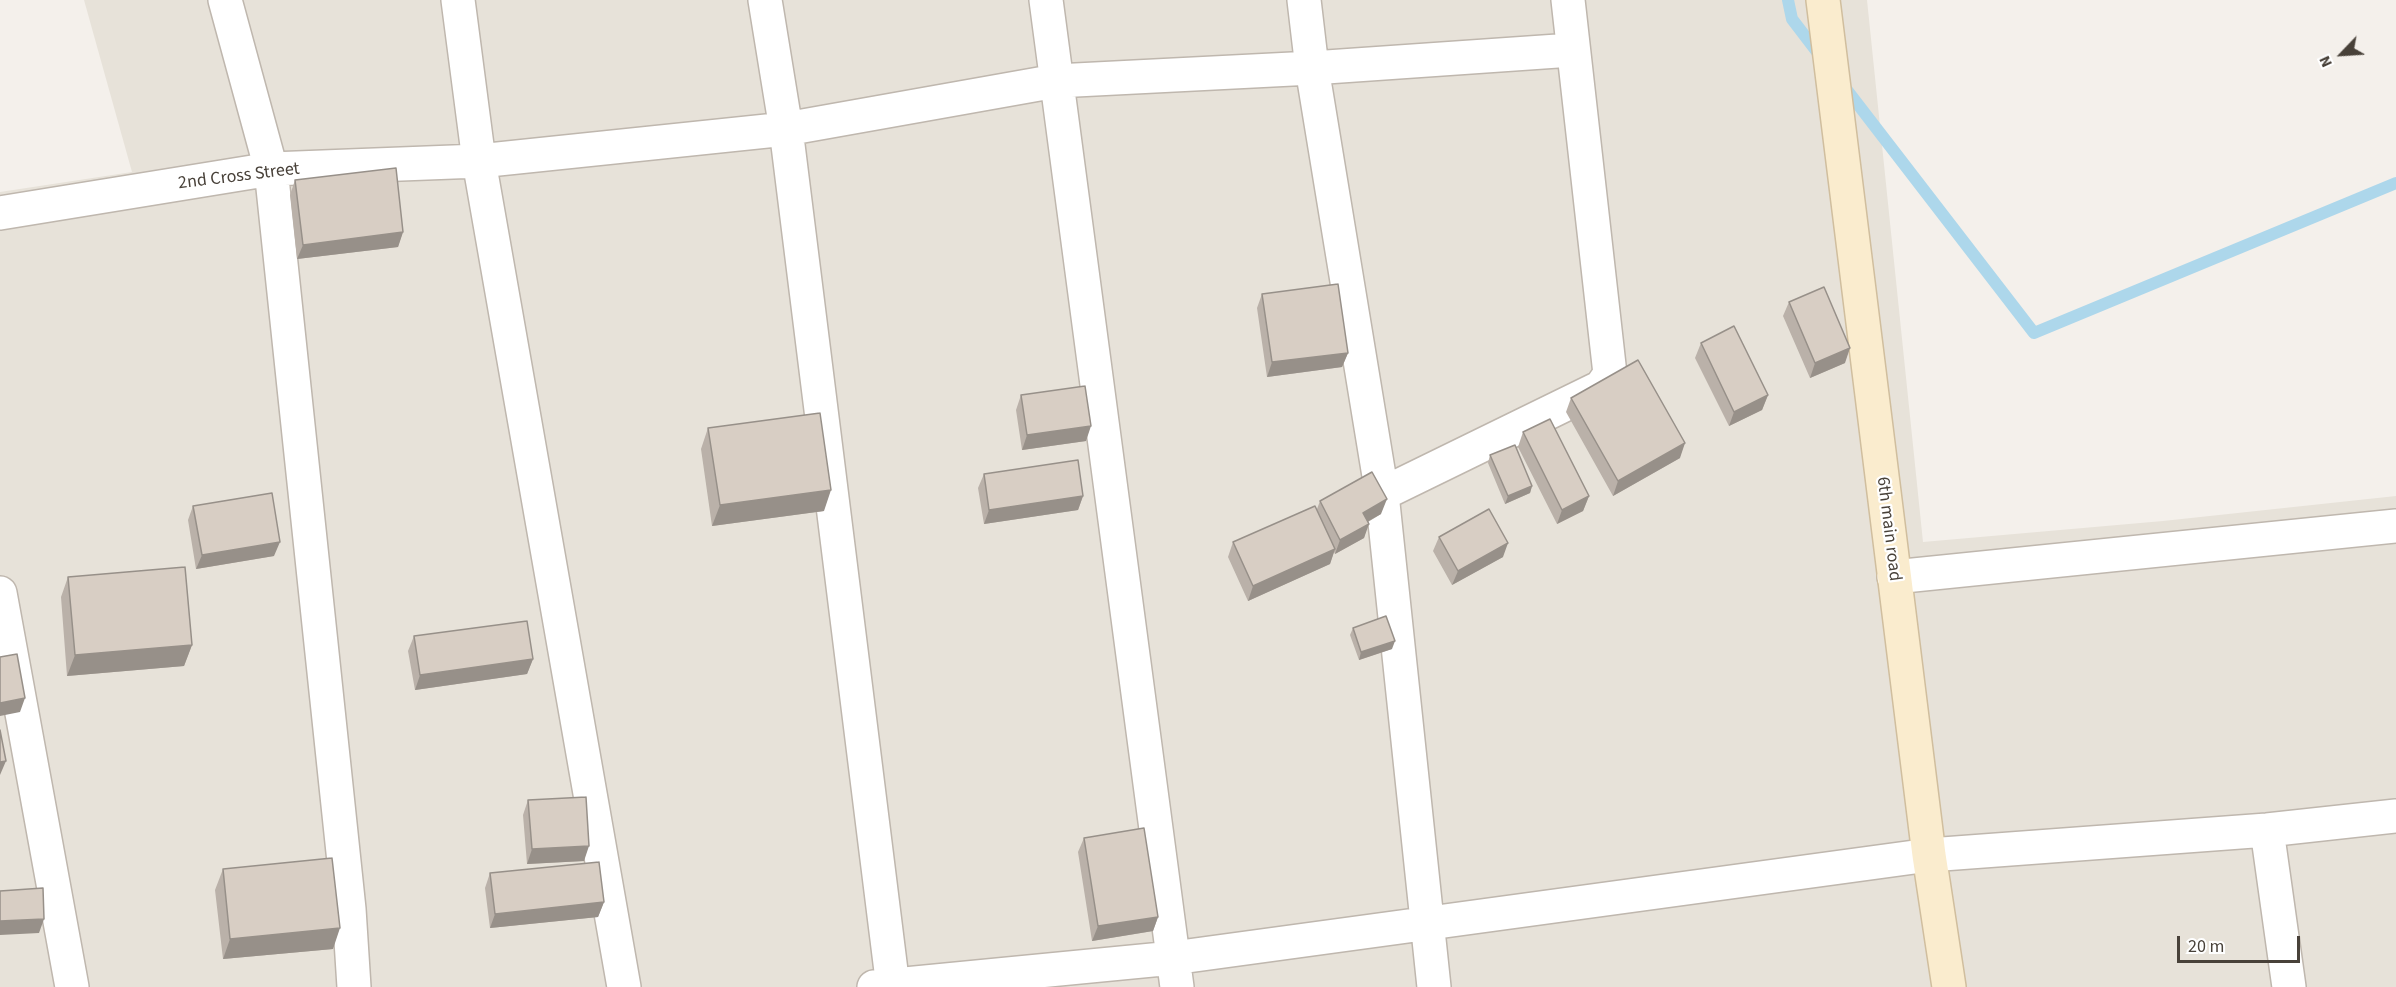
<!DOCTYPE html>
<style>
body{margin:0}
#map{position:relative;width:2396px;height:987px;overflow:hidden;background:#f4f0eb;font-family:"Source Sans 3",sans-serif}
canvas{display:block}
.north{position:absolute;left:2312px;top:24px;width:60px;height:60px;-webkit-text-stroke:4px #fff;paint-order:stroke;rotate:245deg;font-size:16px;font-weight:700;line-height:24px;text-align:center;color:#484139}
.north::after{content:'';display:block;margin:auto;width:21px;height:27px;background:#484139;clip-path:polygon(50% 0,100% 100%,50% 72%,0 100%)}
.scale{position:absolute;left:2177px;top:936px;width:123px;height:27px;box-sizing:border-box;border:3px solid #484139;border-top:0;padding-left:8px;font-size:18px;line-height:21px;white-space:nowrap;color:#484139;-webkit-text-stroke:4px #fff;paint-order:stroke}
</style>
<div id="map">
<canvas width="2396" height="987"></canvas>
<div class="north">N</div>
<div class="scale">20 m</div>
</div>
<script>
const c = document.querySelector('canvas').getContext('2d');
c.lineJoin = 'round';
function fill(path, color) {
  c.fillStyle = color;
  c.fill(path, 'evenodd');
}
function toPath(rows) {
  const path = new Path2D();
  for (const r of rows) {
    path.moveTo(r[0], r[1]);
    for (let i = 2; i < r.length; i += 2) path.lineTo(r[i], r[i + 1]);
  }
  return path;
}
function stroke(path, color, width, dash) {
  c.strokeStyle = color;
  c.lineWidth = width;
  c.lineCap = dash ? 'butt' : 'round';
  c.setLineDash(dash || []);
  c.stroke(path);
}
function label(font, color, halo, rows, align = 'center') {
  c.font = font + ' "Source Sans 3",sans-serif';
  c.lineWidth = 4.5;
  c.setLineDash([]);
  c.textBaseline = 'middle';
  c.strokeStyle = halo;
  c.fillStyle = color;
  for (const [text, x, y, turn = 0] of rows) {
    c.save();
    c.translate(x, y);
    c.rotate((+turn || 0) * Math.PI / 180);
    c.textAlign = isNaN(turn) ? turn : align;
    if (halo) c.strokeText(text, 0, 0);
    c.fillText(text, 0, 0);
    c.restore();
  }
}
const residential = toPath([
 [84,0,1867,0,1923,542,2163,521,2396,496,2396,987,0,987,0,192,132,172]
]);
const stream = toPath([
 [1788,0,1792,19,1821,57],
 [1843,85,2034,333,2396,183]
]);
const street = toPath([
 [225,0,271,169,349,909,354,987],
 [458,0,479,161,624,987],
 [765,0,786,129,893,987],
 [1046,0,1177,987],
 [1304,0,1312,68,1382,494,1601,387,1610,374,1568,0],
 [0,213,271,169,479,161,786,129,1056,81,1312,68,1572,50],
 [1382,494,1434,987],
 [1894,577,2396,526],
 [0,593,72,987],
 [2267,830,2289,987],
 [874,987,1173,958,1929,855,2267,830,2396,816]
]);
const secondary = toPath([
 [1823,0,1929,855,1949,987]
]);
const wall = toPath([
 [295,180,403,232,398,247,297,259,290,195],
 [1262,294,1348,353,1342,367,1267,377,1257,308],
 [1789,302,1845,363,1810,378,1783,316],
 [1701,343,1768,395,1762,410,1729,426,1695,358],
 [1021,395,1086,441,1022,450,1016,410],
 [1571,398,1680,458,1613,496,1566,412],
 [708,428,824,511,712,526,701,449],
 [1523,432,1589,496,1583,511,1557,524,1518,447],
 [1490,455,1532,486,1530,493,1505,504,1488,463],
 [984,474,1083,496,1078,510,984,524,978,488],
 [1320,501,1381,514,1368,522,1364,538,1335,554,1334,552,1330,564,1248,601,1228,557,1233,542,1317,509],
 [193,506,274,556,196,569,188,520],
 [1439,537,1503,557,1452,585,1433,551],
 [68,577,192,645,184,666,67,676,61,597],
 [1353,628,1392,649,1359,660,1350,635],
 [414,636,533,659,527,674,415,690,408,651],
 [528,800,584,861,527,864,523,815],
 [1084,838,1158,917,1153,931,1092,941,1078,852],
 [223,869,333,949,223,959,215,890],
 [490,873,604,902,598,917,490,928,485,888]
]);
const shadedWall = toPath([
 [403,232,398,247,297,259,303,245],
 [1850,348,1845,363,1810,378,1815,363],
 [1348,353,1342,367,1267,377,1272,362],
 [1768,395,1762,410,1729,426,1734,412],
 [1091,426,1086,441,1022,450,1027,435],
 [1685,443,1680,458,1613,496,1618,481],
 [1532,486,1530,493,1505,504,1508,496],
 [831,490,824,511,712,526,720,505],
 [1083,496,1078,510,984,524,989,510],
 [1589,496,1583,511,1557,524,1562,510],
 [1387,499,1381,514,1358,527,1363,513],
 [1369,524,1364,538,1335,554,1340,540],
 [280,542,274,556,196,569,202,555],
 [1508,543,1503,557,1452,585,1458,571],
 [1335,549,1330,564,1248,601,1253,586],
 [1395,641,1392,649,1359,660,1361,652],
 [192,645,184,666,67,676,75,655],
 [533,659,527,674,415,690,420,675],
 [25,698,20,712,0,716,0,703],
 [6,761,0,775,0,762],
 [589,846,584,861,527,864,532,849],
 [604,902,598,917,490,928,495,914],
 [1158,917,1153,931,1092,941,1098,926],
 [44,919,39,933,0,935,0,921],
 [340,928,333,949,223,959,230,939]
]);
const building = toPath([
 [396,168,403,232,303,245,295,180,396,168],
 [1338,284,1348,353,1272,362,1262,294,1338,284],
 [1824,287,1850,348,1815,363,1789,302,1824,287],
 [1734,326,1768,395,1734,412,1701,343,1734,326],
 [1638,360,1685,443,1618,481,1571,398,1638,360],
 [1085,386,1091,426,1027,435,1021,395,1085,386],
 [820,413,831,490,720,505,708,428,820,413],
 [1550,419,1589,496,1562,510,1523,432,1550,419],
 [1515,445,1532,486,1508,496,1490,455,1515,445],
 [1078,460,1083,496,989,510,984,474,1078,460],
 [1372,472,1387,499,1363,513,1369,524,1340,540,1320,501,1372,472],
 [272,493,280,542,202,555,193,506,272,493],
 [1315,506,1335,549,1253,586,1233,542,1315,506],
 [1489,509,1508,543,1458,571,1439,537,1489,509],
 [185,567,192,645,75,655,68,577,185,567],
 [1386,616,1395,641,1361,652,1353,628,1386,616],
 [527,621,533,659,420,675,414,636,527,621],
 [17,654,25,698,0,703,0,657,17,654],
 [0,730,6,761,0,762,0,730],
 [586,797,589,846,532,849,528,800,586,797],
 [1144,828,1158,917,1098,926,1084,838,1144,828],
 [332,858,340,928,230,939,223,869,332,858],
 [599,862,604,902,495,914,490,873,599,862],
 [43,888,44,919,0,921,0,891,43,888]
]);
const streetNames = [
 ["2nd Cross Street",239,177,-7],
 ["6th main road",1888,529,83]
];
fill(residential, '#e7e2d9');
stroke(stream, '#add7eb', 12);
stroke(street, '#bfb7ae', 36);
stroke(secondary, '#d0be9e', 36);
stroke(street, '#fff', 33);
stroke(secondary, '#faecce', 33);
fill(wall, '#bab1a9');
fill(shadedWall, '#979089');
fill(building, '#d8cec4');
stroke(building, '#979089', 1.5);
label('18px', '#484139', '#fff', streetNames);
</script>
